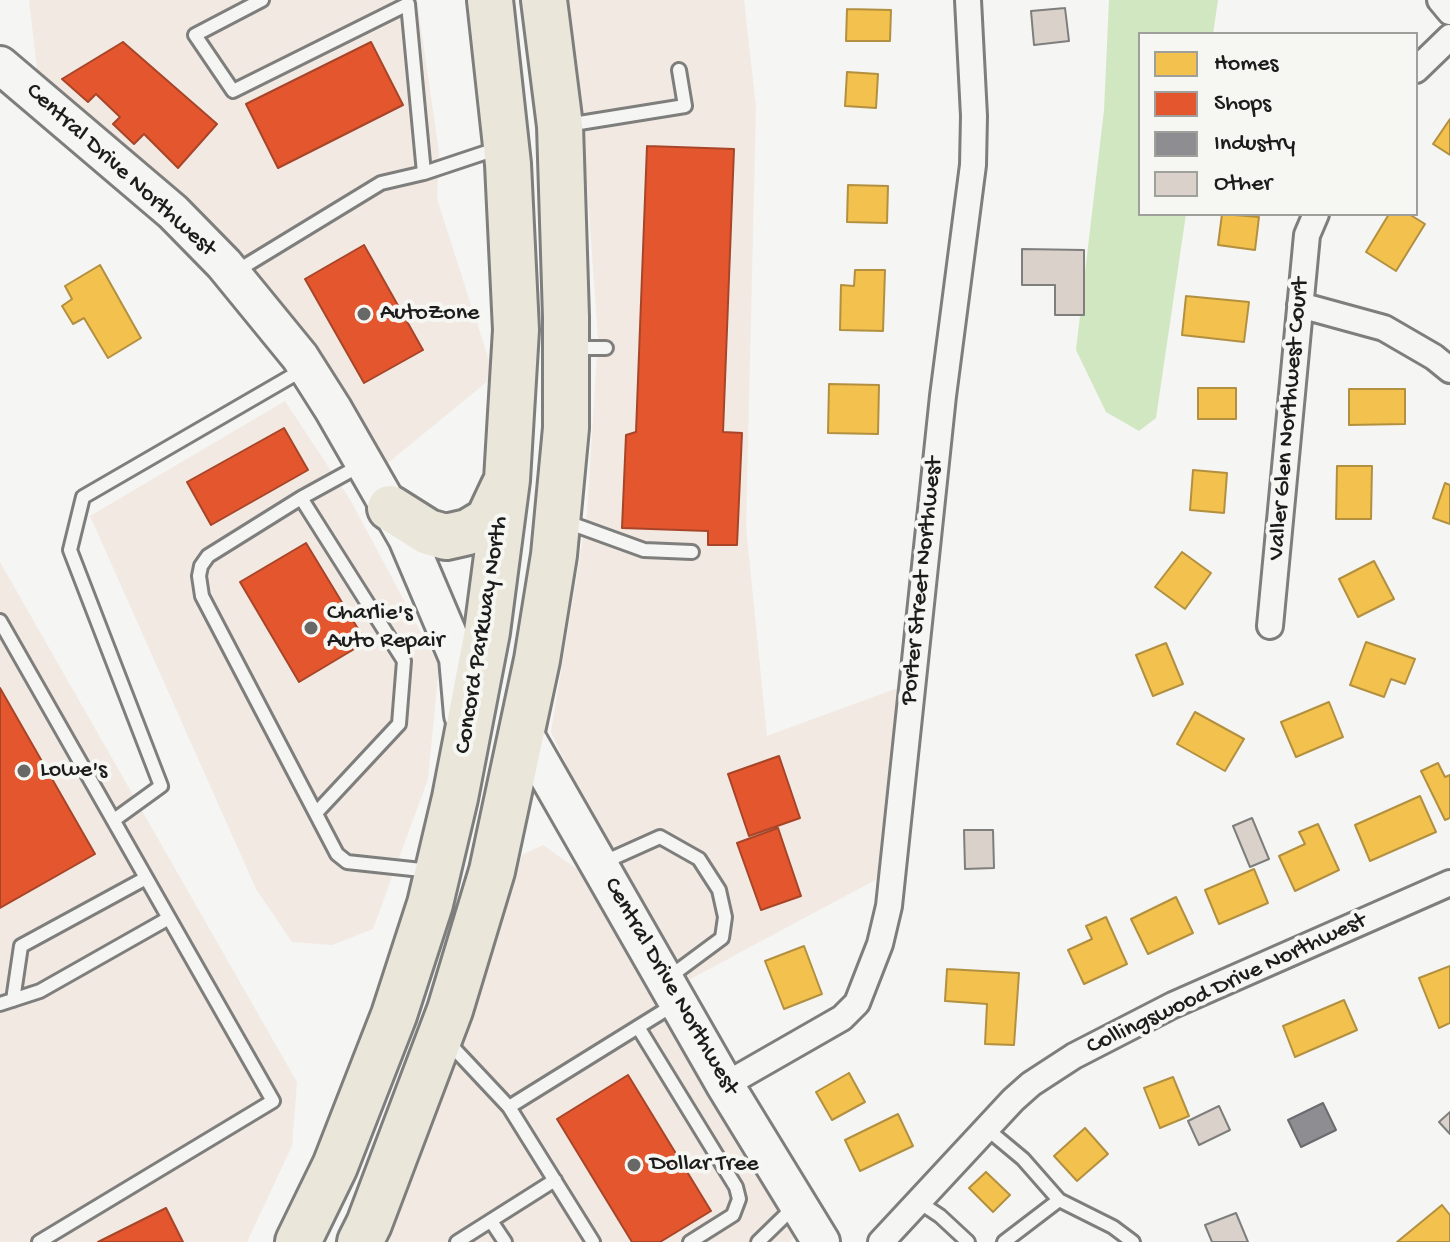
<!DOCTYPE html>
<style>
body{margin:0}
#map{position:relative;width:1450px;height:1242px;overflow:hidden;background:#f5f5f3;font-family:"Gochi Hand",sans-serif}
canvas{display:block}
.legend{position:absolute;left:1138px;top:32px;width:280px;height:184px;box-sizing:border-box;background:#f6f6f2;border:2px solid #9f9f9c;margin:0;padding:10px 14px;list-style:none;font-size:24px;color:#1c1c1c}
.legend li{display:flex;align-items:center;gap:16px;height:40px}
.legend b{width:40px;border:2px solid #9f9f9c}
</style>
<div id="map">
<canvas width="1450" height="1242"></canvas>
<ul class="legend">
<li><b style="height:22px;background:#f2c14e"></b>Homes</li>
<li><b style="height:22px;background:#e4572e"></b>Shops</li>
<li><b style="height:22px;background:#8d8d92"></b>Industry</li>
<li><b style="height:22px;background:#dbd1cb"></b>Other</li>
</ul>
</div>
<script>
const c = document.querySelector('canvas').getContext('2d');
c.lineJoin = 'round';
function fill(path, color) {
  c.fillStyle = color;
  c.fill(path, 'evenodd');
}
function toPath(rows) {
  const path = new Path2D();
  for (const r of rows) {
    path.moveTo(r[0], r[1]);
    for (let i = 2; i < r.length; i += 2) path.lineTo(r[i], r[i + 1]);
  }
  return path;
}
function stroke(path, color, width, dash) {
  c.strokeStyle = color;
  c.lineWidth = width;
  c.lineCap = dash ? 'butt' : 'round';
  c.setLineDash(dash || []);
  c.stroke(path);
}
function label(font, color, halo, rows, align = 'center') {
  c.font = font + ' "Gochi Hand",sans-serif';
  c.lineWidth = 8;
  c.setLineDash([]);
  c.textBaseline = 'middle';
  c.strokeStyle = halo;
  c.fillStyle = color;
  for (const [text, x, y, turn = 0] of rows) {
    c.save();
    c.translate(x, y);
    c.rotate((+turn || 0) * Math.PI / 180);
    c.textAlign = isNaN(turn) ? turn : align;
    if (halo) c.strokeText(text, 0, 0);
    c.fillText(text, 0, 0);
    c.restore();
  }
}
const built = toPath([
 [29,0,417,0,439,152,437,199,494,376,383,467,38,78],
 [569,0,744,0,756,107,746,527,767,736,903,686,881,877,683,983,580,808,566,764,551,732,587,513,598,338,580,85],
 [285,401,351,501,439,666,428,779,373,929,332,945,292,942,256,889,90,516],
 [0,562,297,1082,292,1146,247,1242,0,1242],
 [543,845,583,873,797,1235,789,1242,389,1242,522,855]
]);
const green = toPath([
 [1109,0,1218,0,1213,34,1140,34,1140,214,1186,214,1156,418,1139,431,1106,412,1076,350,1104,110]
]);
const homes = toPath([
 [847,9,891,10,890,41,846,41,847,9],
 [847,72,878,74,876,108,845,106,847,72],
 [1450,119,1450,155,1433,144,1450,119],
 [848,185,888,186,887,223,847,222,848,185],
 [1222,214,1259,217,1255,250,1218,245,1222,214],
 [1389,214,1409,214,1425,224,1396,271,1366,252,1389,214],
 [100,265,141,338,108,358,84,318,73,324,62,306,72,299,65,286,100,265],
 [855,270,885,270,883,331,840,330,841,285,854,286,855,270],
 [1186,296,1249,302,1244,342,1182,335,1186,296],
 [829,384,879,385,878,434,828,433,829,384],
 [1198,388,1236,388,1236,419,1198,419,1198,388],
 [1349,389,1405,389,1405,424,1349,425,1349,389],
 [1337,466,1372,466,1371,519,1336,519,1337,466],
 [1193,470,1227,473,1224,513,1190,510,1193,470],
 [1445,483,1450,485,1450,524,1433,518,1445,483],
 [1182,552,1211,573,1185,609,1155,587,1182,552],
 [1374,561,1394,599,1358,617,1339,579,1374,561],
 [1366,642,1415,659,1405,684,1391,679,1384,697,1350,685,1366,642],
 [1166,643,1183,684,1153,696,1136,655,1166,643],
 [1329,702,1343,737,1296,757,1281,722,1329,702],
 [1195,712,1244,739,1225,771,1177,744,1195,712],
 [1438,763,1445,777,1450,775,1450,818,1445,820,1421,771,1438,763],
 [1420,796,1436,832,1370,861,1355,825,1420,796],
 [1318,824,1339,870,1295,891,1279,856,1305,844,1299,832,1318,824],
 [1254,869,1268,903,1219,924,1205,890,1254,869],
 [1176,897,1193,933,1148,954,1131,919,1176,897],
 [1106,917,1127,964,1084,984,1068,950,1092,939,1086,926,1106,917],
 [804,946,822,994,784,1009,765,961,804,946],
 [1450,966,1450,1023,1439,1028,1419,978,1450,966],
 [947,969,1019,973,1014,1045,985,1044,987,1004,945,1001,947,969],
 [1344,1000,1357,1030,1295,1057,1283,1026,1344,1000],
 [849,1073,865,1102,832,1120,816,1092,849,1073],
 [1173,1077,1189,1116,1160,1128,1144,1088,1173,1077],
 [898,1114,913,1146,860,1171,845,1140,898,1114],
 [1085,1128,1108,1154,1077,1181,1054,1156,1085,1128],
 [986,1172,1010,1195,993,1212,969,1188,986,1172],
 [1442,1205,1450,1215,1450,1242,1397,1242,1442,1205]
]);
const shops = toPath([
 [123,42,217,124,178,168,144,134,134,144,113,124,120,117,96,94,88,102,62,79,123,42],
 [371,42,403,105,278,168,246,104,371,42],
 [647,146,734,149,723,432,742,433,737,545,708,545,708,531,622,528,626,435,636,432,647,146],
 [364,245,423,350,364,383,305,279,364,245],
 [284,428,308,470,211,525,187,482,284,428],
 [306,543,366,642,299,682,240,582,306,543],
 [0,688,95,854,0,908,0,688],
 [779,756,800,818,749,836,728,774,779,756],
 [778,828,801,896,761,910,737,843,778,828],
 [628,1075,711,1211,660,1242,632,1242,557,1119,628,1075],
 [166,1208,183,1242,98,1242,166,1208]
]);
const industry = toPath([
 [1323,1103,1336,1130,1301,1147,1288,1120,1323,1103]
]);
const building = toPath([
 [1065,8,1069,41,1034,45,1031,11,1065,8],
 [1022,249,1084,250,1084,315,1055,315,1055,285,1022,285,1022,249],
 [1252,818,1269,859,1250,867,1233,826,1252,818],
 [964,830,993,830,994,868,965,869,964,830],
 [1219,1106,1230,1130,1199,1145,1188,1121,1219,1106],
 [1450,1112,1450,1134,1439,1122,1450,1112],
 [1236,1213,1248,1242,1212,1242,1205,1225,1236,1213]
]);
const lane = toPath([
 [567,125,685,106,679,70],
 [424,173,499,148],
 [235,272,381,183,424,173,408,4,233,91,195,35,262,0],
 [573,348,606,348],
 [361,465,301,498,208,556,201,566,199,576,202,596,337,854,347,862,431,871],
 [301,498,404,661,399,724,316,813],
 [564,521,644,550,692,552],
 [0,621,273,1101,39,1242],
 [114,820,161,786,70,550,83,497,304,369],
 [602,863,660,837,699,859,719,890,725,917,722,938,668,978],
 [13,1000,21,946,146,878],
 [0,1004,40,991,169,918],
 [638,1027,736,1187,739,1199,733,1215,690,1242],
 [448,1042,509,1107],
 [987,1129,1023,1159,1059,1200],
 [919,1202,940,1216,968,1242],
 [491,1221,505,1242],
 [457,1242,555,1180],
 [593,1242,509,1107,675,1004],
 [758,1242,796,1205],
 [1004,1242,1059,1200,1113,1227,1133,1242]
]);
const street = toPath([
 [1440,0,1450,12],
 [1416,70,1450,37],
 [1300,305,1384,328,1434,357,1450,370],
 [1270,626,1307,235,1316,214],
 [725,1085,842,1018,857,1003,880,944,889,906,943,396,973,165,974,116,968,0],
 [881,1242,1013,1100,1031,1084,1074,1056,1173,1005,1450,883]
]);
const secondary = toPath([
 [0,65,173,212,224,264,300,357,333,409,407,538,458,658,463,715],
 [522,730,725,1085,821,1242]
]);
const highway = toPath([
 [390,508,428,532,446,537,468,532,488,520,504,486],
 [298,1242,335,1166,394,1015,430,904,455,798,487,632,507,480,516,330,508,164,490,0],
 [360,1242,369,1224,450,1010,492,871,537,660,554,555,566,428,566,317,560,126,544,0]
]);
const markers = [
 [364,314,8,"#686867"],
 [311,628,8,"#686867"],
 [24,771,8,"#686867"],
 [634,1165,8,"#686867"]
];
const streetNames = [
 ["Central Drive Northwest",120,171,42],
 ["Valler Glen Northwest Court",1290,419,-85],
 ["Porter Street Northwest",923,581,-84],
 ["Concord Parkway North",483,635,-81],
 ["Collingswood Drive Northwest",1227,985,-25],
 ["Central Drive Northwest",670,987,60]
];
const poiNames = [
 ["AutoZone",380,314],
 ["Charlie's",327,614],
 ["Auto Repair",327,642],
 ["Lowe's",40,771],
 ["Dollar Tree",650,1165]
];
fill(built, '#f2e9e2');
fill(green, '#d1e7c2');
fill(homes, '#f2c14e');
stroke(homes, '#b2903f', 2);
fill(shops, '#e4572e');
stroke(shops, '#a84529', 2);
fill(industry, '#8d8d92');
stroke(industry, '#6b6b6f', 2);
fill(building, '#dbd1cb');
stroke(building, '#7e7e7d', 2);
stroke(lane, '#7e7e7d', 18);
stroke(street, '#7e7e7d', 30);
stroke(secondary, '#7e7e7d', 42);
stroke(highway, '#7e7e7d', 50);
stroke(lane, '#f5f5f3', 12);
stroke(street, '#f5f5f3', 24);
stroke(secondary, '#f5f5f3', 36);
stroke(highway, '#eae7da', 44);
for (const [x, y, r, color] of markers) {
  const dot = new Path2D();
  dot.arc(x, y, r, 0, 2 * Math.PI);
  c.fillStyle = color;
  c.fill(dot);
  stroke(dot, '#f6f6f2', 3);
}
label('24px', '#1c1c1c', '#f6f6f2', streetNames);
label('24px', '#1c1c1c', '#f6f6f2', poiNames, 'left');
</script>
